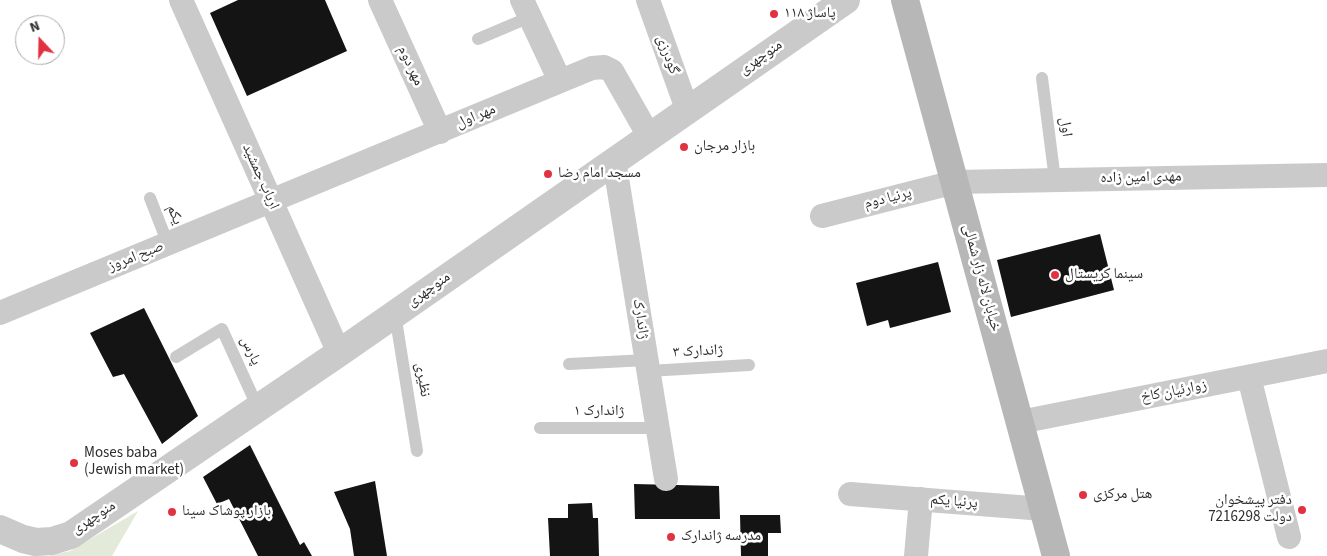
<!DOCTYPE html>
<meta charset="utf-8">
<style>
body{margin:0}
#map{position:relative;width:1327px;height:556px;overflow:hidden;background:#fff;font-family:"Source Sans 3",sans-serif}
canvas{display:block}
.north{position:absolute;left:15px;top:15px;width:50px;height:50px;box-sizing:border-box;background:#fff;border:1px solid #ababab;border-radius:50%;rotate:339deg;font-size:14px;font-weight:700;line-height:20px;text-align:center;color:#2d2d2d}
.north::after{content:'';display:block;margin:auto;width:18px;height:22px;background:#e13241;clip-path:polygon(50% 0,100% 100%,50% 72%,0 100%)}
</style>
<div id="map">
<canvas width="1327" height="556"></canvas>
<div class="north">N</div>
</div>
<script>
const c = document.querySelector('canvas').getContext('2d');
c.lineJoin = 'round';
function fill(path, color) {
  c.fillStyle = color;
  c.fill(path, 'evenodd');
}
function toPath(rows) {
  const path = new Path2D();
  for (const r of rows) {
    path.moveTo(r[0], r[1]);
    for (let i = 2; i < r.length; i += 2) path.lineTo(r[i], r[i + 1]);
  }
  return path;
}
function stroke(path, color, width, dash) {
  c.strokeStyle = color;
  c.lineWidth = width;
  c.lineCap = dash ? 'butt' : 'round';
  c.setLineDash(dash || []);
  c.stroke(path);
}
function label(font, color, halo, rows, align = 'center') {
  c.font = font + ' "Source Sans 3","Noto Naskh Arabic",sans-serif';
  c.lineWidth = 5;
  c.setLineDash([]);
  c.textBaseline = 'middle';
  c.strokeStyle = halo;
  c.fillStyle = color;
  for (const [text, x, y, turn = 0] of rows) {
    c.save();
    c.translate(x, y);
    c.rotate((+turn || 0) * Math.PI / 180);
    c.textAlign = isNaN(turn) ? turn : align;
    if (halo) c.strokeText(text, 0, 0);
    c.fillText(text, 0, 0);
    c.restore();
  }
}
const green = toPath([
 [138,511,112,556,48,556,70,551]
]);
const building = toPath([
 [238,0,325,0,347,51,247,96,210,13],
 [1100,234,1114,290,1011,317,997,260],
 [938,262,951,312,890,328,888,320,867,326,856,283],
 [144,308,198,416,162,444,124,374,113,377,90,333],
 [250,445,300,545,304,542,312,556,258,556,229,499,217,504,203,477],
 [375,481,387,556,354,556,350,529,334,492],
 [634,484,719,486,720,519,635,519],
 [592,503,593,518,598,518,599,556,550,556,548,518,568,518,568,504],
 [740,515,780,515,781,533,768,533,768,556,741,556]
]);
const service = toPath([
 [478,39,530,17],
 [1042,78,1055,180],
 [150,198,168,244],
 [395,314,417,451],
 [176,357,222,329,258,408],
 [569,364,647,360],
 [649,371,749,365],
 [540,428,658,428]
]);
const minor = toPath([
 [181,0,339,353],
 [380,0,440,132],
 [522,0,560,81],
 [648,0,687,109],
 [614,160,666,479],
 [822,216,955,182,1327,175],
 [0,313,592,68,604,67,612,71,649,136],
 [1249,377,1289,537],
 [1020,422,1327,361],
 [850,494,1044,509],
 [916,556,921,499]
]);
const tertiary = toPath([
 [0,529,23,539,36,542,52,541,71,535,339,353,846,0]
]);
const secondary = toPath([
 [905,0,1056,556]
]);
const markers = [
 [774,14,5,"#e13241"],
 [684,147,5,"#e13241"],
 [548,174,5,"#e13241"],
 [1055,275,5,"#e13241"],
 [74,463,5,"#e13241"],
 [1083,495,5,"#e13241"],
 [1302,510,5,"#e13241"],
 [172,512,5,"#e13241"],
 [671,537,5,"#e13241"]
];
const poiNames = [
 ["پاساژ ۱۱۸",784,14],
 ["بازار مرجان",694,147],
 ["مسجد امام رضا",558,174],
 ["سینما کریستال",1065,275],
 ["Moses baba",84,454],
 ["(Jewish market)",84,471],
 ["هتل مرکزی",1093,495],
 ["دفتر پیشخوان",1292,501,"right"],
 ["دولت 7216298",1292,518,"right"],
 ["بازار پوشاک سینا",182,512],
 ["مدرسه ژاندارک",681,537]
];
const streetNames = [
 ["گودرزی",667,55,70],
 ["منوچهری",761,58,-35],
 ["مهر دوم",410,66,65],
 ["مهر اول",476,117,-23],
 ["اول",1065,127,83],
 ["ارباب جمشید",260,177,66],
 ["مهدی امین زاده",1141,178,-1],
 ["پرنیا دوم",888,199,-14],
 ["یکم",174,215,68],
 ["صبح امروز",136,257,-22],
 ["خیابان لاله زار شمالی",981,278,75],
 ["منوچهری",429,290,-35],
 ["ژاندارک",640,319,81],
 ["پارس",250,351,65],
 ["ژاندارک ۳",698,352,-3],
 ["نظیری",422,380,81],
 ["زوارئیان کاخ",1174,392,-11],
 ["ژاندارک ۱",599,412],
 ["پرنیا یکم",954,502,5],
 ["منوچهری",94,518,-33]
];
fill(green, '#e3eada');
fill(building, '#141414');
stroke(service, '#cacaca', 12);
stroke(minor, '#cacaca', 24);
stroke(tertiary, '#cacaca', 28);
stroke(secondary, '#b7b7b7', 28);
for (const [x, y, r, color] of markers) {
  const dot = new Path2D();
  dot.arc(x, y, r, 0, 2 * Math.PI);
  c.fillStyle = color;
  c.fill(dot);
  stroke(dot, '#fff', 2);
}
label('15px', '#2d2d2d', '#fff', poiNames, 'left');
label('15px', '#2d2d2d', '#fff', streetNames);
</script>
